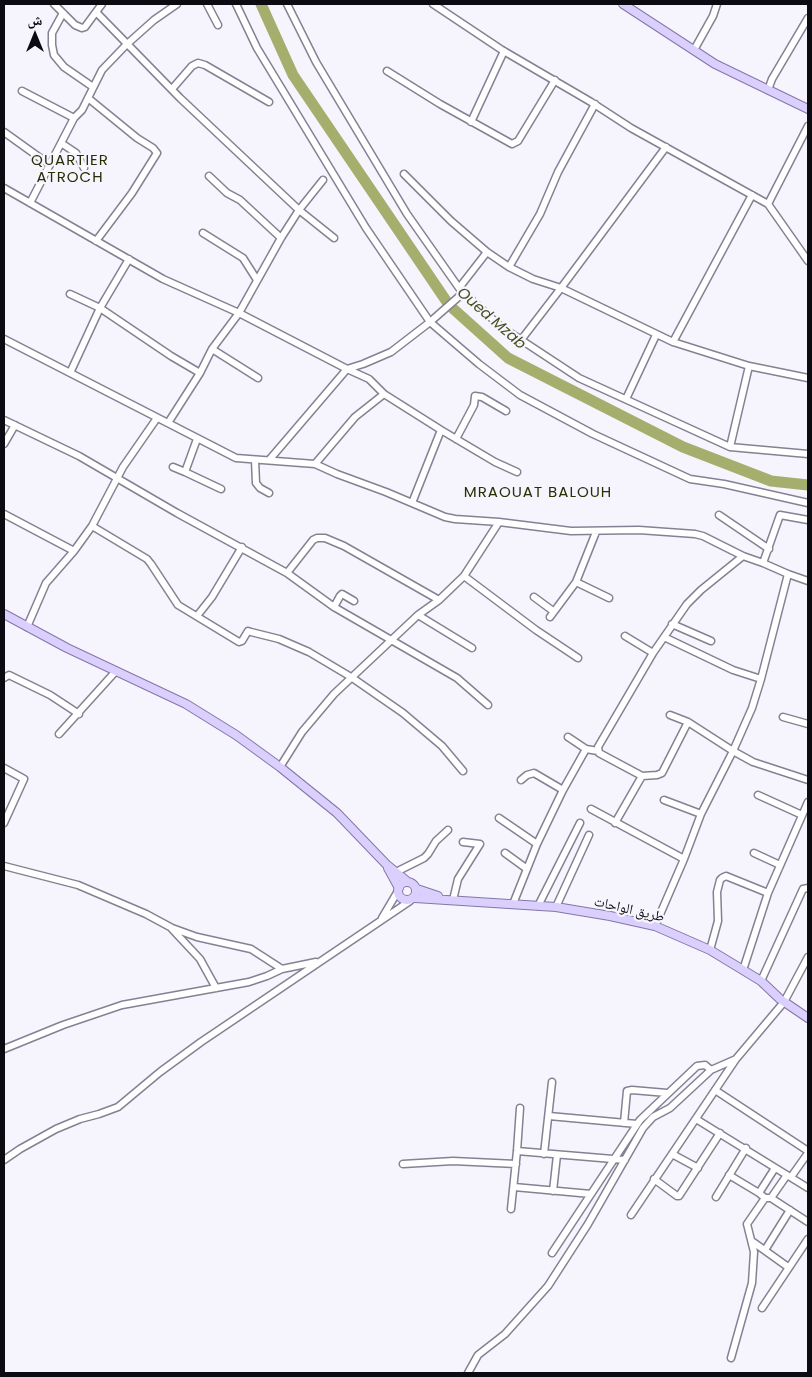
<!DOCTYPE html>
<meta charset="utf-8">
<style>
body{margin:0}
#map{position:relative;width:812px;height:1377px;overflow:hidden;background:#f6f4fd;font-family:Poppins,"Noto Naskh Arabic",sans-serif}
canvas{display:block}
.frame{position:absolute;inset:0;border:5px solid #0d0b12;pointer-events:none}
.north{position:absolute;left:10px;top:10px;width:50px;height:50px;-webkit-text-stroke:4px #f6f4fd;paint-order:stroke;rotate:0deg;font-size:14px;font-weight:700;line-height:20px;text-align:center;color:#0d0b12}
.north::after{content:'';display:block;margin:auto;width:18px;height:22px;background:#0d0b12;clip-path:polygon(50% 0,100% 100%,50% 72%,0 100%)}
</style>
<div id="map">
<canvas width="812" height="1377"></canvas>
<div class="frame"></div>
<div class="north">ش</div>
</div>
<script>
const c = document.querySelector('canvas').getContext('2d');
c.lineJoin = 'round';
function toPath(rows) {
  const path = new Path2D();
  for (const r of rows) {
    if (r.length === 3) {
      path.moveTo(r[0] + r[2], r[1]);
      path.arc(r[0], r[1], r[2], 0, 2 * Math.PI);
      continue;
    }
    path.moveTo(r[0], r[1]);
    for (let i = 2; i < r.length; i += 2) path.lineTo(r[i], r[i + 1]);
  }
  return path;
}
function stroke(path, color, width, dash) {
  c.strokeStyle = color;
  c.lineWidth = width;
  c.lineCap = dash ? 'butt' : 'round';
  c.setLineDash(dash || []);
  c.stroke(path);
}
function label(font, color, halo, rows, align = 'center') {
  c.font = font + ' Poppins,"Noto Naskh Arabic",sans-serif';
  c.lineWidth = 4.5;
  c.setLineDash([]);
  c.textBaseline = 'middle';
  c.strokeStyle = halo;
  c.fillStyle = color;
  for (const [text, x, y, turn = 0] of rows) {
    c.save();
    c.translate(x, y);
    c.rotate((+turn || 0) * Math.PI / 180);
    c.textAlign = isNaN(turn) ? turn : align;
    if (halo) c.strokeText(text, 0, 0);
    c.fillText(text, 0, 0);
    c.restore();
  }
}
const river = toPath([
 [261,4,293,75,449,305,508,358,683,447,771,481,808,485]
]);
const minor = toPath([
 [54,4,75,25,82,28,85,27,96,12,180,98,299,210,334,238],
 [207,4,218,25],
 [236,4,257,48,366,228,430,322,479,364,520,395,593,434,690,479,724,484,808,503],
 [287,4,316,62,407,214,459,288,500,326,579,378,730,447,808,454],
 [433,4,502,50,591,102,631,128,768,204,808,261],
 [96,12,102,4],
 [63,13,52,33,52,45,54,55,64,67,93,87],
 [694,50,713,16,717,4],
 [387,71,440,104,512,144,518,141,555,80],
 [172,89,192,66,198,63,205,65,269,102],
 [768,90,772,79,808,18],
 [22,91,74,118],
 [88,98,137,138,153,148,157,153,132,193,96,241],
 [471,122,504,51],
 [4,132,50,165],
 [61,143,76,153,84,168],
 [404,174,451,221,487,252],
 [209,176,227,193,240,200,281,238],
 [4,188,163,279,239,313,347,369,369,379,384,394,441,430,495,462,517,472],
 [30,203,74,118,82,110,102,70,126,45,154,20,177,4],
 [768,204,808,126],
 [203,233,243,258,257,280],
 [509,267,540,214,558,172,595,104],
 [459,288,487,252,509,267,533,279,561,288,666,147],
 [70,294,100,308,171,356,200,373],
 [4,339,236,458,315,464,337,474,386,492,445,517,455,519,499,522],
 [521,340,561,288,673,342,749,366,808,378],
 [673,342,752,195],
 [212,349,258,378],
 [70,373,100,308,129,259],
 [626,399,656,335],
 [4,420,79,456,177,513,287,573,334,607,457,678,488,705],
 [168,423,200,373,212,349,239,313,281,238,299,210,323,180],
 [197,439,185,472,221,489],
 [456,439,474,405,475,396,482,397,506,411],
 [4,444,15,425],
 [730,447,749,366],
 [270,459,347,369,363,364,391,352,430,322,463,293],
 [255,460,256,483,260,488,269,493],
 [315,464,355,417,384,394],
 [173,467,185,472],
 [412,503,441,430],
 [4,514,74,551],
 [719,515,769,549],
 [92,526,147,559,151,564,178,605,239,642,242,641,248,631,251,632,279,639,309,652,351,677,403,713,442,746,463,771],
 [763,563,780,515,808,520],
 [287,573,313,540,317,538,325,538,344,546,439,600],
 [788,574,808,581],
 [464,576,536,630,578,658],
 [576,582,609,598],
 [534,597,553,611],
 [334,607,340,596,342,594,354,601],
 [418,615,472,648],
 [197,616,212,597,242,547],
 [550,617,576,582,596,532],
 [672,624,711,641],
 [27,627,46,583,74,551,92,526,123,467,157,418],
 [625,636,653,653],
 [664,637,733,670,761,679],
 [4,678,9,675,50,695,79,714],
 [670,715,688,722,733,751,753,762,808,780],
 [783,717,808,724],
 [59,734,116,671],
 [568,737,586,749,598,751],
 [280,767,302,732,334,694,418,615,439,600,464,576,499,522,571,531,639,530,695,534,703,536,743,556,763,563,788,574,761,679,752,708,733,751,701,814,684,859,655,926],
 [4,768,24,779,4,823],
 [642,776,599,753,598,747,653,653,687,604,701,590,743,556],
 [521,780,527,775,534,773,563,790],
 [758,795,802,815],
 [664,800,701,814],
 [591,809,684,859],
 [499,818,537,844],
 [615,823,642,776,657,775,662,773,688,722],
 [505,853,527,869],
 [754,853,780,865],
 [4,866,78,885,146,914,172,928,197,937,251,949,282,969,316,962],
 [396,872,424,858,428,854,436,841,448,830],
 [453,900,458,879,480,844,463,842],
 [513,904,537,844,563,790,586,749],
 [538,906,580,823],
 [556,907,589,835],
 [382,918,398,891],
 [172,929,200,959,216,988],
 [710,950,718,921,717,892,720,880,722,878,726,876,768,893],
 [743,970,768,893,808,802],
 [761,981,803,889,808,888],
 [4,1049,63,1025,122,1005,249,982,267,976,282,969],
 [715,1090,808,1151],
 [549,1116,637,1124],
 [696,1119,808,1188],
 [624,1123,627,1091,632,1090,667,1093],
 [517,1151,625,1160],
 [544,1154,552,1082],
 [672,1154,698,1168],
 [4,1160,20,1149,56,1129,80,1119,99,1114,118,1107,160,1072,201,1042,410,901],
 [403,1164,453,1161,516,1164],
 [729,1175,759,1193,765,1198,771,1198,808,1222],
 [791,1177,808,1153],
 [654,1179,677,1196,679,1196,720,1133],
 [514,1187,591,1194],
 [553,1191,557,1155],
 [759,1193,775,1168],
 [716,1197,746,1148],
 [771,1198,787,1175],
 [511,1209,517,1151,520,1108],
 [631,1215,736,1059,784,1002,808,957],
 [753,1242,788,1267],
 [765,1250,790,1210],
 [552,1253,640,1120,697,1066,705,1065,711,1070],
 [762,1308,808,1239],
 [731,1358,752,1283,754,1252,747,1224,765,1198],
 [468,1373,478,1355,505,1334,548,1286,588,1224,643,1128,653,1117,670,1108,711,1070,736,1059]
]);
const major = toPath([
 [623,4,715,64,808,109],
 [4,614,67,648,186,704,236,735,280,767,337,813,386,864,408,882],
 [388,868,399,888],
 [407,891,9],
 [417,889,438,896],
 [415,898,556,907,610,916,655,926,710,950,743,970,761,981,780,999,808,1018]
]);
const streetNames = [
 ["طريق الواحات",629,910,13]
];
const neighbourhoodNames = [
 ["QUARTIER",70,161],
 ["ATROCH",70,178],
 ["MRAOUAT BALOUH",538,493]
];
const waterNames = [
 ["Oued Mzab",491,319,41]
];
stroke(river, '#a6ae6d', 11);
stroke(minor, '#858193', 9);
stroke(major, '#8377a9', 10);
stroke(minor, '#fff', 6);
stroke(major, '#dbd0fd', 8);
label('14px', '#0d0b12', '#f6f4fd', streetNames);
c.letterSpacing = '1px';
label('15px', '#2a2e04', '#f6f4fd', neighbourhoodNames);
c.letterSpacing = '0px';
label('italic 15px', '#494e1d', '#f6f4fd', waterNames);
</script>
